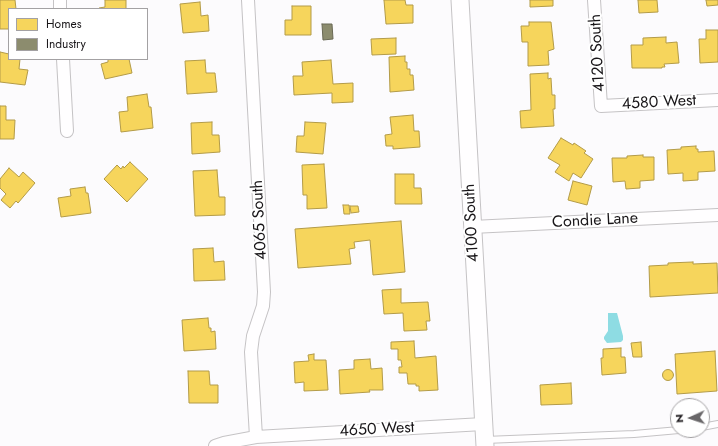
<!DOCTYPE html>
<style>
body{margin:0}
#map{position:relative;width:718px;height:446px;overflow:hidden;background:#fcfbfd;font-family:Jost,sans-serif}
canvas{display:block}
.legend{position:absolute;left:8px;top:8px;width:140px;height:52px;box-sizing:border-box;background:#fff;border:1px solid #a3a1a3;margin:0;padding:5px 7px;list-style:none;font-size:12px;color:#181518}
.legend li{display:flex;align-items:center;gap:8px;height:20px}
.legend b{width:20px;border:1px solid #a3a1a3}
.north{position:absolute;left:670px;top:398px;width:40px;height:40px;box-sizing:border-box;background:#fff;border:1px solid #a3a1a3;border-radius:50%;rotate:267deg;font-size:11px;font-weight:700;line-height:16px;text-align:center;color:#181518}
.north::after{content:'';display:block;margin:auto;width:14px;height:18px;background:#686668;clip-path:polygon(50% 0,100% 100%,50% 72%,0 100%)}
</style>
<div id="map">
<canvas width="718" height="446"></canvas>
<ul class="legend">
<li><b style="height:11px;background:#f6d55c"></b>Homes</li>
<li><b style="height:11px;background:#8c8c6e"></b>Industry</li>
</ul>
<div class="north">N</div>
</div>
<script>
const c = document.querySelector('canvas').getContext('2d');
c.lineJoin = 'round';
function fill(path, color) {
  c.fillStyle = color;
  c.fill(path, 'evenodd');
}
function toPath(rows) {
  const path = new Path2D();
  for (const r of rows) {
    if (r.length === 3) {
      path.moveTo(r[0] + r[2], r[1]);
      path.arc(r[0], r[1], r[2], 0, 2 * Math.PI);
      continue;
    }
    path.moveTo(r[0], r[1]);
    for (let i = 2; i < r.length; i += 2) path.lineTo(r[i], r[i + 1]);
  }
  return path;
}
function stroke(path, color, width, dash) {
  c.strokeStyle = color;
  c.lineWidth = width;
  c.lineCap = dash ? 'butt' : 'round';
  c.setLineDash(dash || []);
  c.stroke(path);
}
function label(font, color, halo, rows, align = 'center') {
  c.font = font + ' Jost,sans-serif';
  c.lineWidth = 4;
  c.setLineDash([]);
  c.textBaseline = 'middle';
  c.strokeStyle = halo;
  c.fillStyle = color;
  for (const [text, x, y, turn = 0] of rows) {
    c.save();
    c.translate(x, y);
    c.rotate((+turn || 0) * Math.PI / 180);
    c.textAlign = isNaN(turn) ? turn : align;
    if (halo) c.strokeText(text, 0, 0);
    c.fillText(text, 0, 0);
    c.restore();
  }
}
const water = toPath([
 [608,313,617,313,623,336,623,340,621,342,607,343,604,339,604,337,608,331]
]);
const homes = toPath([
 [0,0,15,0,16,9,9,9,9,29,0,29,0,0],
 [105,0,126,0,126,9,99,9,99,8,105,7,105,0],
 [384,0,405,0,406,5,413,5,413,23,386,24,384,0],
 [530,0,553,0,553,6,530,7,530,0],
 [638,0,657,0,658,12,639,13,638,0],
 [706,0,718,0,718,5,707,6,706,0],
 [200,2,201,16,208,15,209,31,183,33,180,4,200,2],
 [292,6,311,6,311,35,285,35,285,20,292,20,292,6],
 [529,22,551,22,554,49,548,51,549,65,528,66,528,42,522,42,521,26,529,26,529,22],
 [706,30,718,30,718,62,700,63,699,39,706,39,706,30],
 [666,37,666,43,677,42,679,63,664,64,665,67,662,67,662,68,632,68,631,45,643,45,643,38,666,37],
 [396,38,396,54,372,55,371,39,396,38],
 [0,52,9,54,9,59,20,59,19,69,28,70,25,85,0,82,0,52],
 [405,56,405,62,407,62,407,69,410,69,410,75,413,75,414,90,390,92,389,57,405,56],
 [108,59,129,59,132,73,105,79,101,64,108,62,108,59],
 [205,60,206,73,215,73,217,92,187,94,185,61,205,60],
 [331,60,333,84,353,83,353,102,332,103,332,93,294,95,293,76,303,76,302,62,331,60],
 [548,73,548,79,551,78,552,95,555,95,555,109,553,109,554,126,521,128,520,111,531,110,530,74,548,73],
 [147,94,149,107,151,107,153,128,121,132,119,112,128,111,127,97,147,94],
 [0,106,6,106,6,120,15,120,14,139,0,139,0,106],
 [413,115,414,131,419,131,420,147,393,149,393,146,386,146,385,135,392,134,390,117,413,115],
 [212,122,212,135,219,135,220,152,192,154,191,123,212,122],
 [305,122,326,123,323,154,296,152,297,136,304,136,305,122],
 [561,138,573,145,574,143,586,151,584,153,593,159,581,178,573,173,569,181,555,172,560,165,548,158,561,138],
 [696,146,696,149,698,149,698,152,714,151,715,171,698,172,698,180,683,181,683,173,668,174,667,150,681,149,681,147,696,146],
 [643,155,643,157,654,157,654,180,640,181,640,188,626,189,625,181,613,182,612,158,627,158,627,156,643,155],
 [130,162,148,179,127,202,104,179,117,165,121,169,123,166,124,168,130,162],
 [324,164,327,208,307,209,307,195,303,195,302,165,324,164],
 [9,168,19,177,23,172,35,183,18,203,16,201,10,208,1,200,6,194,0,188,0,179,9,168],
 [217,170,219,197,225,197,225,215,195,216,193,171,217,170],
 [395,174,414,174,414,188,421,188,422,204,395,204,395,174],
 [573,181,592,186,587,205,568,200,573,181],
 [85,187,86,193,88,193,91,213,61,217,58,198,71,196,70,189,85,187],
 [343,205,349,205,350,214,344,214,343,205],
 [350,206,358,206,359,212,351,213,350,206],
 [401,221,405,272,373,275,370,240,354,242,355,248,349,249,351,264,298,268,295,229,401,221],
 [213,248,214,262,224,261,225,280,194,281,193,249,213,248],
 [693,262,693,264,717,263,718,293,650,297,649,266,668,265,668,263,693,262],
 [401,289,401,303,428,302,430,321,426,321,427,330,404,331,403,313,384,314,382,290,401,289],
 [208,318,209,328,211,328,211,332,215,331,216,349,184,351,182,320,208,318],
 [414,341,415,358,436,356,438,390,419,391,419,386,416,386,416,384,408,384,407,373,399,373,399,367,402,367,401,360,398,360,398,349,391,349,391,342,414,341],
 [641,342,642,357,633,357,631,343,641,342],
 [621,348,621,357,625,357,626,373,602,375,601,358,603,358,603,349,621,348],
 [715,351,717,391,677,394,675,354,715,351],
 [314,354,314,360,326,360,328,390,304,391,304,382,295,383,294,362,309,361,308,355,314,354],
 [370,359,371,369,382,368,383,390,369,390,370,392,340,394,339,370,354,369,354,360,370,359],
 [668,375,5.5],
 [188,371,209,371,210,385,218,385,218,403,189,403,188,371],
 [571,383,572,404,541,405,540,385,571,383]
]);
const industry = toPath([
 [322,24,332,24,333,39,323,40,322,24]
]);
const lane = toPath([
 [702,427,718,424],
 [485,440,634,434,679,430]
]);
const street = toPath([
 [60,0,60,9],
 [248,0,264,292,263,306,253,336,251,352,256,437],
 [594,0,601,106,718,100],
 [63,59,67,131],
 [472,227,718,215],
 [215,446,224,443,256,437,483,424]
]);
const secondary = toPath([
 [460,0,485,446]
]);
const streetNames = [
 ["4120 South",598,53,-93],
 ["4580 West",659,103,-3],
 ["4065 South",260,220,-93],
 ["Condie Lane",595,221,-3],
 ["4100 South",472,223,-93],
 ["4650 West",377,430,-3]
];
fill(water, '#8edce3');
fill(homes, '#f6d55c');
stroke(homes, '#b39b48', 1);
fill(industry, '#8c8c6e');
stroke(industry, '#696854', 1);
stroke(lane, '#c5c3c5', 8);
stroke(street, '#c5c3c5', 14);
stroke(secondary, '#c5c3c5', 19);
stroke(lane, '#fffeff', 6);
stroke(street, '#fffeff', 12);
stroke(secondary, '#fffeff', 17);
label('16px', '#181518', '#fff', streetNames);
</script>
